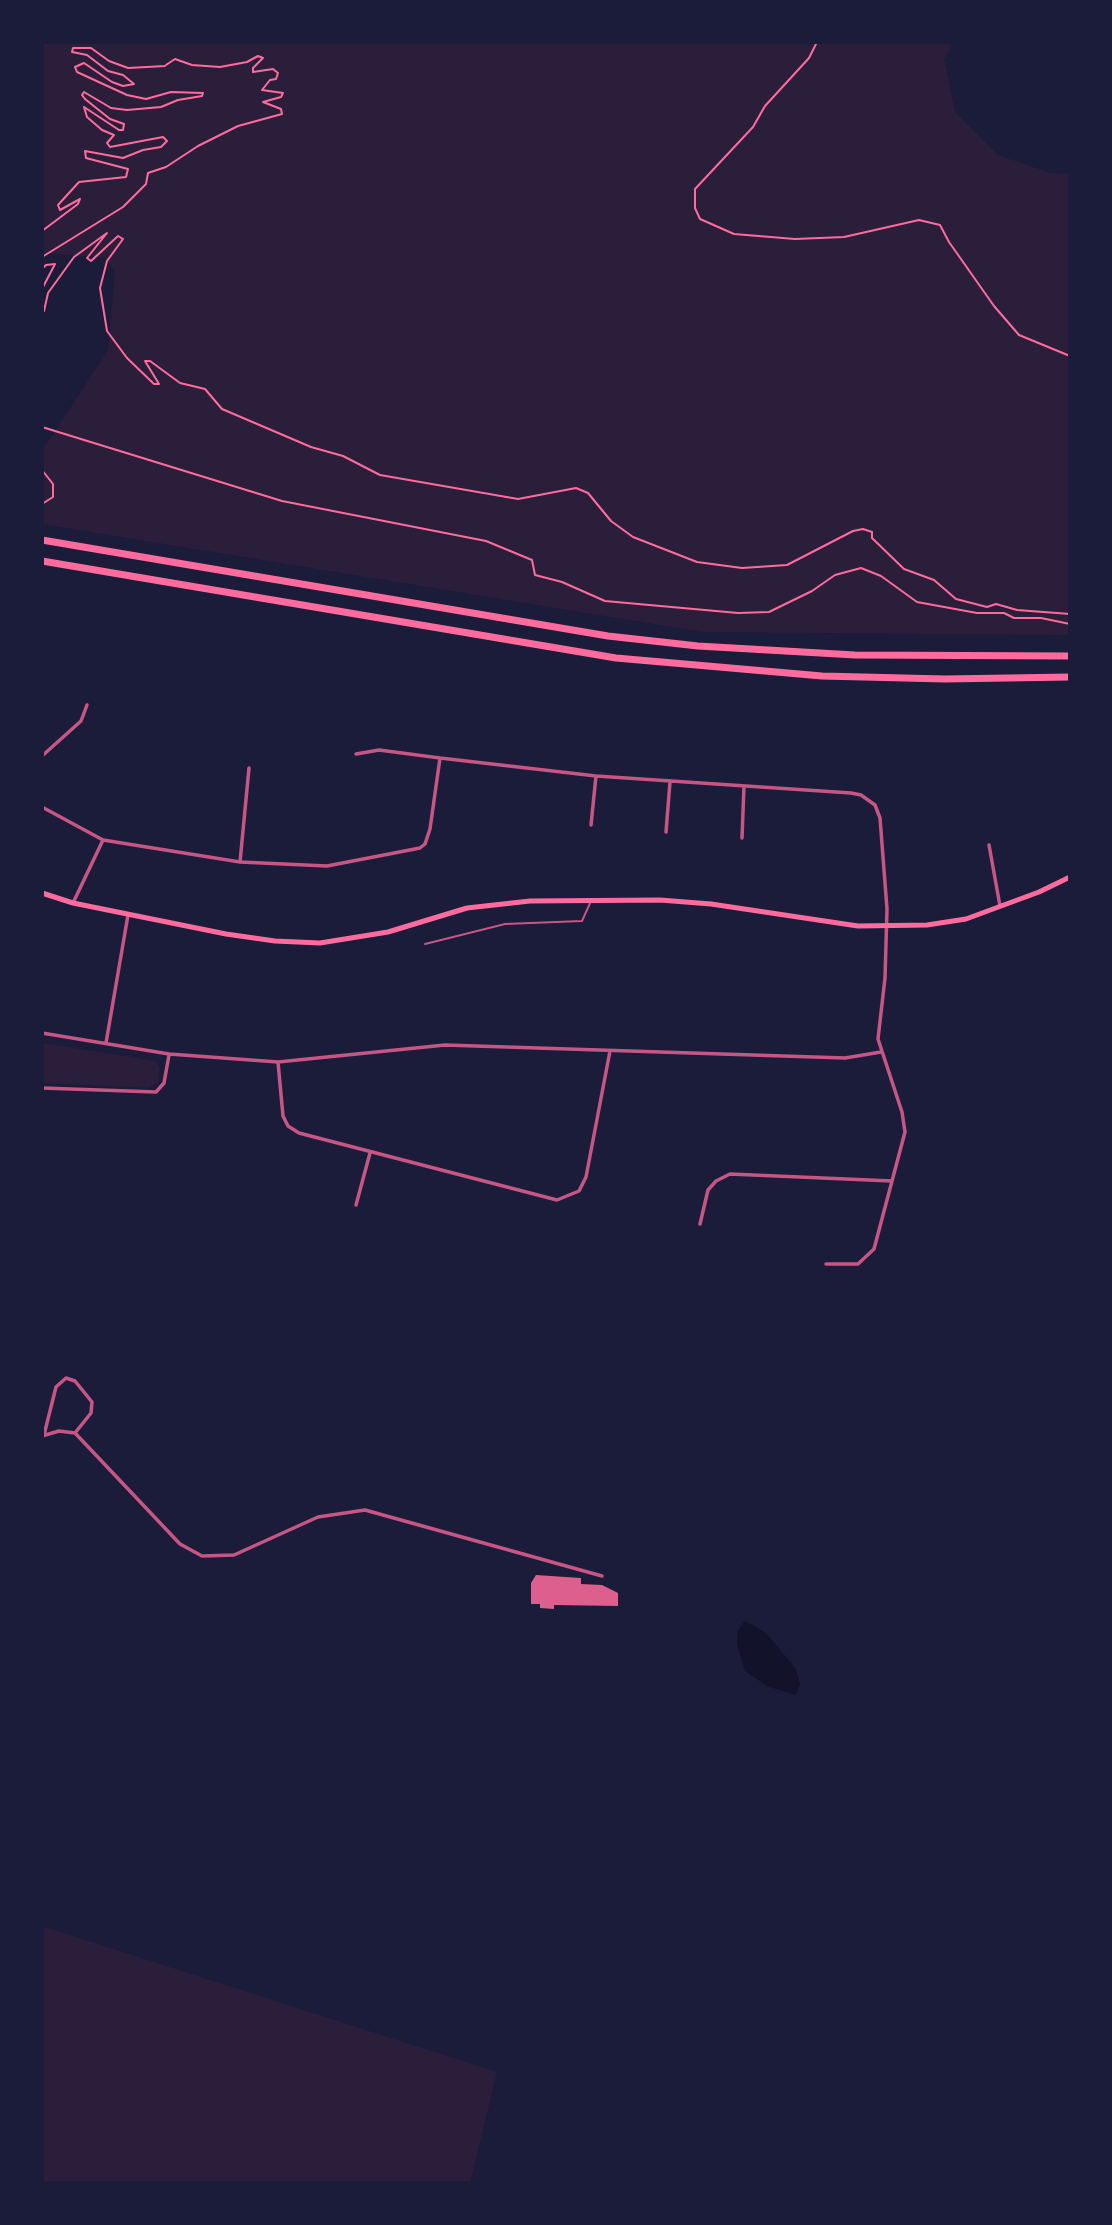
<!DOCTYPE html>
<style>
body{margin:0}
#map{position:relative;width:1112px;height:2225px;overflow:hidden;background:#1b1b3a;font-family:Raleway,sans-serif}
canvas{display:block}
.frame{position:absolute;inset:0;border:44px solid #1b1b3a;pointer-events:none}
</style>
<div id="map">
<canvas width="1112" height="2225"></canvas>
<div class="frame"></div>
</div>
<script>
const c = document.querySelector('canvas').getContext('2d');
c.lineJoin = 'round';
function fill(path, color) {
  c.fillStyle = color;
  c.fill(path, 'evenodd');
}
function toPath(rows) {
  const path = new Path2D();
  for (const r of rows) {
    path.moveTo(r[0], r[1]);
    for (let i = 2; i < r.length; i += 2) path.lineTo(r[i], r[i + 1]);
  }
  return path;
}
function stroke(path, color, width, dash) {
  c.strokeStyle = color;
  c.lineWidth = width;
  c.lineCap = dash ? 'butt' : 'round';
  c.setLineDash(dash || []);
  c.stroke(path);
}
const green = toPath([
 [42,42,954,42,944,59,955,112,998,155,1051,173,1070,174,1070,635,703,632,42,524,42,451,108,350,115,270,105,258,44,253,42,257],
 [42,1043,156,1061,160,1068,158,1082,149,1088,42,1083],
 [42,1926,497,2072,470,2183,42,2183]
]);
const water = toPath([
 [745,1621,766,1633,796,1669,800,1685,795,1695,767,1686,745,1671,737,1644,738,1630]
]);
const building = toPath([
 [536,1575,581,1578,581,1584,602,1585,618,1593,618,1606,554,1605,554,1609,540,1608,540,1604,531,1604,531,1583]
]);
const path = toPath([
 [817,42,809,58,765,106,753,127,695,189,695,208,700,219,734,234,795,239,844,237,919,220,940,225,949,242,994,306,1019,335,1070,356],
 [42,231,78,204,80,199,60,210,58,205,79,182,126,177,128,169,86,158,85,151,123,158,143,150,161,147,167,141,163,137,110,147,107,143,114,135,102,130,87,117,84,107,119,130,123,130,124,124,110,119,85,99,82,95,84,92,111,108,127,110,161,107,178,100,202,96,203,93,171,92,146,99,127,95,77,72,75,67,84,63,112,82,123,86,134,84,123,75,108,71,87,55,72,52,73,48,91,48,109,61,128,68,165,66],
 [42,257,123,207,146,184,148,173,166,167,198,146,238,126,282,114,281,109,263,102,281,97,283,93,262,90,270,80,276,79,278,73,273,69,253,72,253,68,263,58,258,56,247,62,220,67,192,65,175,59,166,65],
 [42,269,46,265,55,264,42,289],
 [42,309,44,311,48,293,74,257,107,233,87,258,91,261,118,236,123,239,107,261,100,288,107,331,127,358,154,384,159,384,145,361,150,361,180,383,205,389,222,409,311,447,343,456,380,475,518,499,576,488,588,493,611,521,633,537,697,562,742,568,787,565,853,531,863,529,872,532,872,538,904,569,934,580,956,599,987,607,996,604,1017,610,1070,614],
 [42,427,282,501,486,541,532,560,535,575,562,582,605,601,738,613,769,612,812,591,835,575,861,568,881,576,917,602,977,613,1004,613,1014,618,1041,618,1070,624],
 [42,470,53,484,53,497,42,504]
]);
const service = toPath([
 [425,944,505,924,582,921,591,901]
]);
const minor = toPath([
 [42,756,81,721,87,705],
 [440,758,596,776,851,793,861,795,875,805,880,818,887,909,885,978,878,1039,902,1112,905,1132,874,1249,858,1264,826,1264],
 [42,807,103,840,240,862,327,866,420,848,425,844,430,829,440,758,379,750,356,754],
 [591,825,596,776],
 [666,832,670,782],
 [742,838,744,786],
 [989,845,1000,906],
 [240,862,249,768],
 [73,903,103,840],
 [42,1033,169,1054,278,1062,445,1045,845,1058,881,1052],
 [106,1043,128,915],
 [278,1062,283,1116,288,1126,299,1133,557,1200,579,1191,586,1177,610,1051],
 [42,1088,156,1092,164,1083,169,1055],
 [356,1205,370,1153],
 [700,1224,708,1190,716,1181,730,1174,892,1181],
 [44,1435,56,1387,66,1378,75,1381,92,1402,91,1413,75,1433],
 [42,1436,59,1431,75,1433,180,1544,202,1556,234,1555,318,1517,365,1510,602,1576]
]);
const secondary = toPath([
 [42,893,73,903,226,934,275,941,320,943,388,932,467,908,530,901,660,900,711,904,858,926,927,925,966,919,1039,892,1070,877]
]);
const motorway = toPath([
 [42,540,608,636,698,646,855,655,1070,656],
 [42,561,616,658,822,676,945,679,1070,677]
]);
fill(green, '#2a1e3b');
fill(water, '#12122b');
fill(building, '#dd5f8e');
stroke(path, '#ff6b9d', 2);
stroke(service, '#c65784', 2);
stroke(minor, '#c65784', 3.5);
stroke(secondary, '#ff6b9d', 5);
stroke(motorway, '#ff6b9d', 7);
</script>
